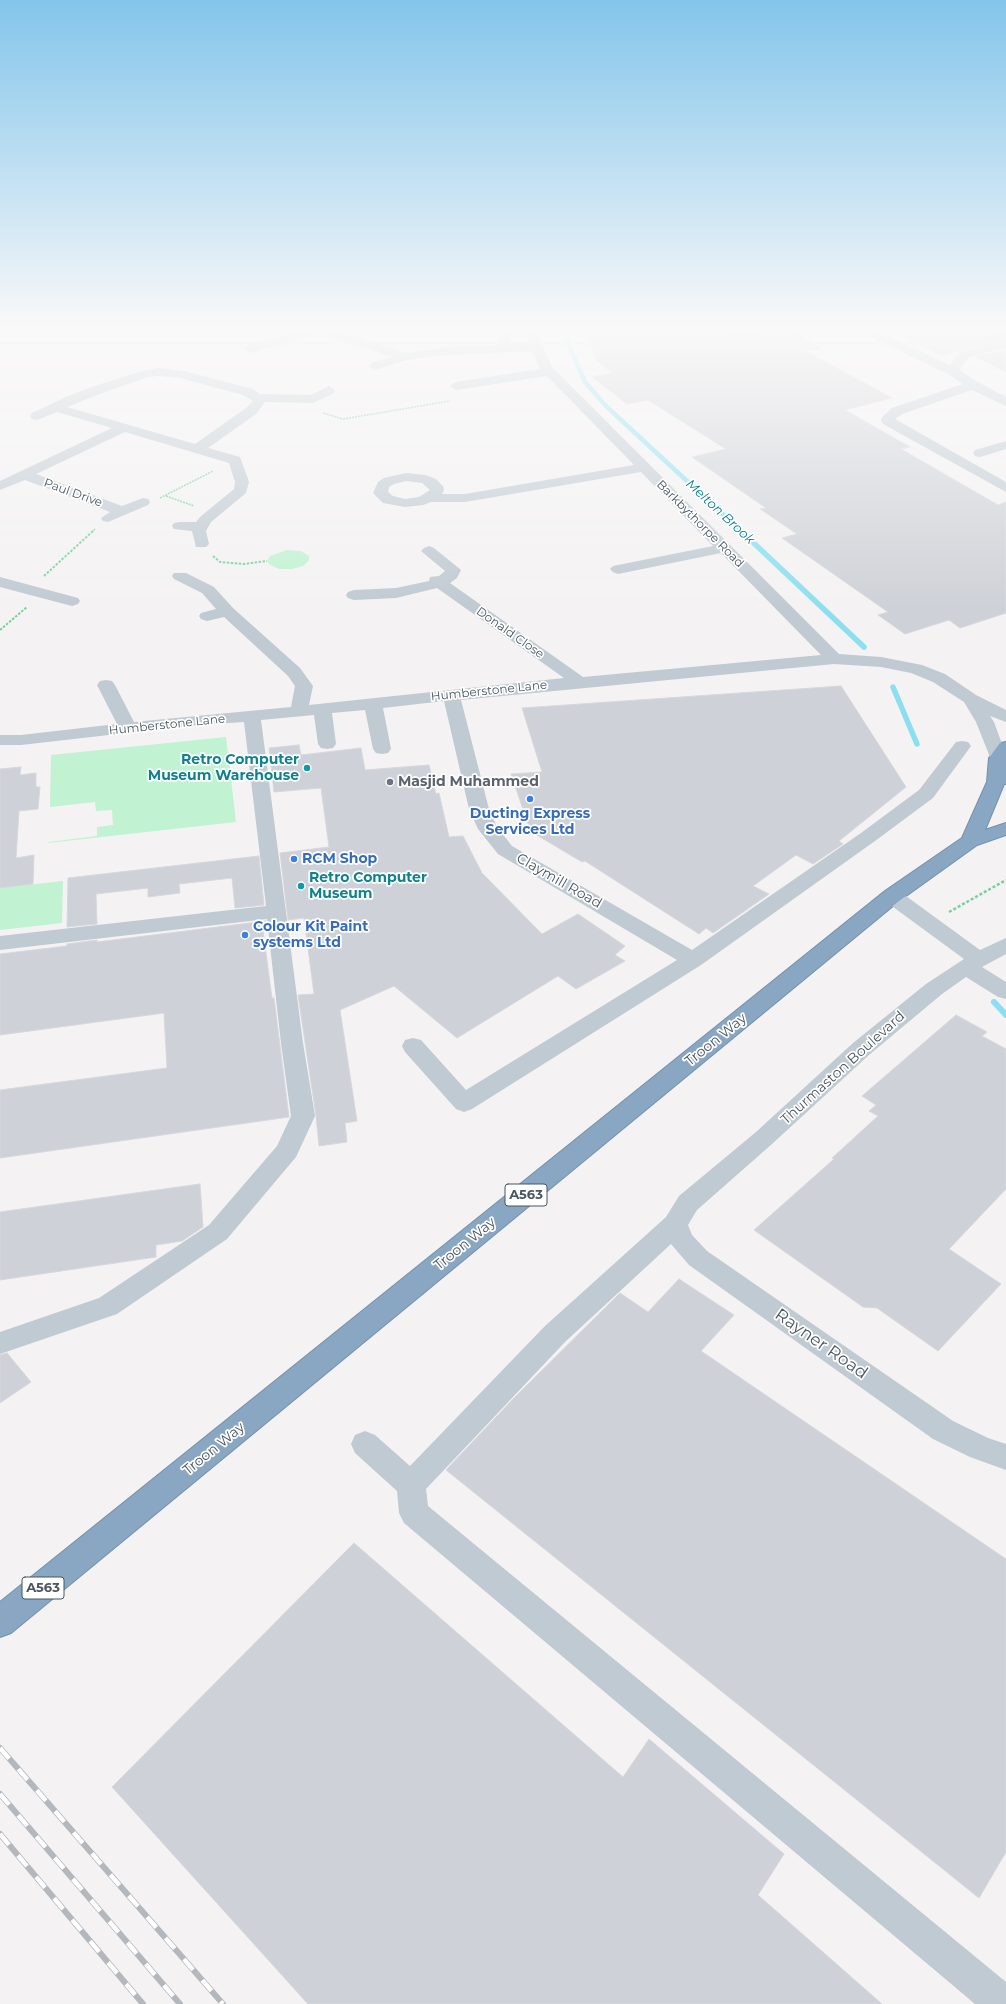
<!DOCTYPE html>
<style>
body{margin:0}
canvas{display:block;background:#f4f2f2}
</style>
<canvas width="1006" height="2004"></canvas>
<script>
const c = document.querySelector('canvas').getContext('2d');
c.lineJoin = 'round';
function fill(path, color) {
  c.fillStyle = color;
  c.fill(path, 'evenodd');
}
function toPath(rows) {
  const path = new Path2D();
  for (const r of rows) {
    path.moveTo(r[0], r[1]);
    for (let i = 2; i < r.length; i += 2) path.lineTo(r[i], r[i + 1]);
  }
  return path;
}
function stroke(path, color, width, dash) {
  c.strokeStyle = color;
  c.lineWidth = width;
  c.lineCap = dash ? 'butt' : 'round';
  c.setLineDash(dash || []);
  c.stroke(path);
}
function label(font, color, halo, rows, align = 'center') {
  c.font = font + ' Montserrat,sans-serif';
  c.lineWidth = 3.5;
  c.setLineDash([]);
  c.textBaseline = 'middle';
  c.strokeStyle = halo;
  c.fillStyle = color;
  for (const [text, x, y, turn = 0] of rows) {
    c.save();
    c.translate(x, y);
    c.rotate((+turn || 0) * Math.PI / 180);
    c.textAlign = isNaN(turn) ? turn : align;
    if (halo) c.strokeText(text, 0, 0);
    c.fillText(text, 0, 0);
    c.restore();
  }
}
const green = toPath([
 [287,550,301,551,309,556,309,560,303,566,292,569,279,569,270,565,267,561,270,556],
 [226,737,236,822,48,843,49,842,97,836,97,827,113,825,112,810,96,811,95,802,50,807,51,755],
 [63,881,62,923,0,930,0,888]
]);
const streamFar2 = toPath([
 [564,329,569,346,585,382,606,406,742,532]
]);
const streamFar1 = toPath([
 [741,531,864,647],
 [893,687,917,744]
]);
const stream = toPath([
 [994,1002,1006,1015]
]);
const building = toPath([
 [586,329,729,329,740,334,772,329,791,329,822,349,805,351,892,398,845,410,910,447,901,449,998,505,1006,502,1006,613,960,628,949,620,905,634,878,615,888,612,782,538,797,534,760,509,766,508,692,457,726,449,648,400,627,404,592,377,612,373,596,360,586,329],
 [889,329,994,329,1006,334,1006,339,940,355,889,329],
 [1006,350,1006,372,976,357,1006,350],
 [841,686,906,787,839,841,843,844,813,864,796,855,753,886,769,894,713,933,706,928,699,934,585,861,582,862,535,834,532,827,529,827,511,774,542,772,522,708,841,686],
 [299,745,301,755,361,748,365,770,429,765,436,794,439,793,449,837,463,836,482,873,542,934,578,914,625,946,615,955,625,961,576,989,558,976,457,1038,394,986,340,1010,357,1121,345,1123,347,1142,319,1146,316,1116,298,995,314,994,304,918,288,920,280,853,329,847,321,788,274,792,269,748,299,745],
 [21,767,20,775,36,773,36,787,40,787,38,809,19,811,16,858,34,855,33,884,0,888,0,769,21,767],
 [259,856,264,905,235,908,232,878,179,884,180,893,148,897,148,888,96,894,97,924,67,927,68,878,259,856],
 [266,921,262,923,272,998,274,998,289,1117,0,1158,0,1090,167,1068,164,1013,0,1035,0,954,67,946,67,944,97,940,97,942,266,921],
 [956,1015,987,1032,982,1036,1006,1049,1006,1189,949,1249,1001,1284,938,1351,877,1308,863,1307,754,1230,834,1159,832,1158,878,1116,869,1111,876,1105,862,1096,956,1015],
 [200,1184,203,1227,182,1241,156,1245,156,1257,0,1280,0,1212,200,1184],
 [679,1279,734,1315,701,1351,1006,1559,1006,1852,979,1898,446,1470,514,1398,620,1293,648,1312,679,1279],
 [7,1353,31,1382,0,1403,0,1355,7,1353],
 [354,1543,623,1777,649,1739,784,1854,758,1895,882,2004,308,2004,112,1787,354,1543]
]);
const pathFar2 = toPath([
 [323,413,343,419,450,401],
 [166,496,194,506],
 [160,498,213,471],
 [92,532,95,529]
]);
const pathFar1 = toPath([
 [213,556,220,562,244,564,267,561],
 [44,576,93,531],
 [0,630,27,607]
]);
const path = toPath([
 [949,912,1006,880]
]);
const minor = toPath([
 [307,329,330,329,407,353,445,347,499,345,498,329,510,329,511,344,529,344,523,329,535,329,552,367,839,654,881,657,922,665,945,674,976,695,1006,710,1006,722,990,716,994,722,1006,755,1006,760,998,764,992,762,976,722,964,702,933,682,911,673,881,667,834,664,461,700,489,809,497,827,512,846,692,950,861,833,919,790,956,742,962,741,968,742,971,746,933,798,875,841,701,965,472,1109,464,1112,456,1109,405,1052,402,1046,405,1040,413,1038,421,1040,466,1090,677,960,498,854,478,829,469,809,444,701,383,708,391,749,388,753,382,754,376,753,373,749,365,710,332,713,336,744,333,748,327,749,321,748,318,744,314,715,261,720,303,1043,315,1116,296,1157,227,1239,117,1314,0,1354,0,1332,99,1298,209,1225,277,1146,291,1116,281,1043,267,919,0,950,0,936,266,906,244,722,197,725,21,745,0,745,0,735,21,735,117,724,97,685,100,681,106,680,112,681,115,685,134,722,291,707,295,686,288,676,224,617,207,621,201,619,199,616,201,613,216,609,202,593,174,579,172,576,174,573,186,573,214,587,233,608,300,668,313,686,309,705,564,678,437,588,396,598,354,600,348,598,346,595,348,592,354,590,396,588,429,581,430,577,439,576,445,571,421,551,424,548,429,546,434,548,461,570,457,578,450,583,583,677,821,655,721,553,618,574,613,572,610,569,613,566,713,546,641,472,465,502,431,502,423,505,405,507,383,503,373,493,378,482,384,478,406,473,425,475,436,479,443,486,444,490,442,494,465,494,634,465,547,376,456,390,450,386,456,382,540,369,532,351,445,355,407,360,375,370,369,366,371,363,393,357,319,333,250,353,244,349,246,346,307,329],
 [406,481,422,483,430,490,419,497,405,499,393,496,388,492,389,487,394,484,406,481],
 [873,329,950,365,961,351,1006,340,1006,348,969,357,959,370,978,382,1006,397,1006,406,972,390,902,414,895,419,1006,482,1006,492,883,424,881,421,882,417,892,408,963,384,948,374,869,336,867,333,869,330,873,329],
 [159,368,184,371,253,389,260,394,311,395,329,386,335,390,334,393,313,403,265,402,256,414,208,448,240,457,249,482,246,493,211,522,206,531,209,544,206,547,196,547,192,531,174,529,172,526,174,523,179,522,196,522,200,517,234,489,235,482,229,463,125,432,36,474,122,506,143,498,148,499,150,502,148,505,108,522,103,521,101,518,110,512,25,480,0,490,0,481,112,428,57,412,37,420,32,419,30,416,32,413,68,396,95,386,142,371,159,368],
 [159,376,180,378,243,395,253,401,246,408,195,444,67,407,105,392,148,377,159,376],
 [1006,441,1006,449,980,457,975,456,973,453,975,450,1006,441],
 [0,577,78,598,80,601,78,604,72,606,0,587,0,577],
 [892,890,899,891,980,950,1006,938,1006,954,982,967,1006,982,1006,999,998,997,966,977,942,994,869,1055,772,1144,697,1210,688,1225,692,1235,707,1251,953,1421,988,1438,1006,1444,1006,1470,970,1457,933,1439,689,1265,671,1244,565,1342,426,1489,428,1506,1006,1982,1006,2004,975,2004,404,1523,399,1513,397,1491,355,1453,351,1444,355,1435,365,1431,375,1435,410,1466,545,1326,666,1217,679,1196,756,1132,853,1043,926,984,964,959,885,901,882,896,885,891,892,890]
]);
const highway = toPath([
 [1006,742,1006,784,1004,784,985,830,1006,823,1006,835,977,845,899,901,11,1633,0,1637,0,1602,885,891,962,838,987,782,989,758,1000,743,1006,742]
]);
const rail = toPath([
 [0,1748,223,2004],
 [0,1794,180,2004],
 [0,1834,143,2004]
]);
const markers = [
 [307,768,4,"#0f9aa8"],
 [390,782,4,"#6b7280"],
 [530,799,4,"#3f7fe0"],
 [294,859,4,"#3f7fe0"],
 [301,886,4,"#0f9aa8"],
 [245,935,4,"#3f7fe0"]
];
const farStreetnames = [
 ["Paul Drive",73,493,20],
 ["Barkbythorpe Road",700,524,45],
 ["Donald Close",510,633,35],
 ["Humberstone Lane",489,691,-6],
 ["Humberstone Lane",167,725,-6]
];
const farWaternames = [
 ["Melton Brook",720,512,43]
];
const shields = [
 [526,1195,42],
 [43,1588,42]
];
const shieldNames = [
 ["A563",526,1195],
 ["A563",43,1588]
];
const cultureNames = [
 ["Retro Computer",299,760],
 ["Museum Warehouse",299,776],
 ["Retro Computer",309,878,"left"],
 ["Museum",309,894,"left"]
];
const worshipNames = [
 ["Masjid Muhammed",398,782]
];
const shopNames = [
 ["Ducting Express",530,814,"center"],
 ["Services Ltd",530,830,"center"],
 ["RCM Shop",302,859],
 ["Colour Kit Paint",253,927],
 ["systems Ltd",253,943]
];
const streetNames = [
 ["Claymill Road",559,881,30],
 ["Troon Way",716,1040,-39],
 ["Thurmaston Boulevard",843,1068,-42],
 ["Troon Way",465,1244,-39],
 ["Troon Way",214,1449,-39]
];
const nearStreetnames = [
 ["Rayner Road",821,1344,35]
];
fill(green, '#c1f2d2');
stroke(streamFar2, '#8cdff0', 4.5);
stroke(streamFar1, '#8cdff0', 5.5);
stroke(stream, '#8cdff0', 6);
fill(building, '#ced1d7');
stroke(building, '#d6d8de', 1);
stroke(highway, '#7491ae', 2);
stroke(pathFar2, '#77d2a2', 1.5, [2, 1]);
stroke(pathFar1, '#77d2a2', 2, [2.5, 1.5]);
stroke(path, '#77d2a2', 2.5, [3, 2]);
fill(minor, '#c0cad2');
fill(highway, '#89a6c2');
stroke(rail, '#b4b8bd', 6);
stroke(rail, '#fff', 4.5, [14]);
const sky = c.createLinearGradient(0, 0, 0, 609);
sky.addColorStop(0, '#83c5eb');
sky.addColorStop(0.54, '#faf9f9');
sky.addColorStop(1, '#faf9f900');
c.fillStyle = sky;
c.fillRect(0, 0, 1006, 609);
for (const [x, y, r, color] of markers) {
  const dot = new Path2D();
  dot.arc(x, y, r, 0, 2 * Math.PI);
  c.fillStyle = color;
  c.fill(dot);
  stroke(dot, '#fff', 1.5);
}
label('12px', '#495661', '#fff', farStreetnames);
label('italic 13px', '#097c95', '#fff', farWaternames);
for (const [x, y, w] of shields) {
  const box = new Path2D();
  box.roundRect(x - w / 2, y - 11, w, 22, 3);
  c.fillStyle = '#fff';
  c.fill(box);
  stroke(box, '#495661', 1);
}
label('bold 13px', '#495661', null, shieldNames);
label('bold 14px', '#0d838f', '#fff', cultureNames, 'right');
label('bold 14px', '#5b616d', '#fff', worshipNames, 'left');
label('bold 14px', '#366cbe', '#fff', shopNames, 'left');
label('14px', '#495661', '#fff', streetNames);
label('17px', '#495661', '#fff', nearStreetnames);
</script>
